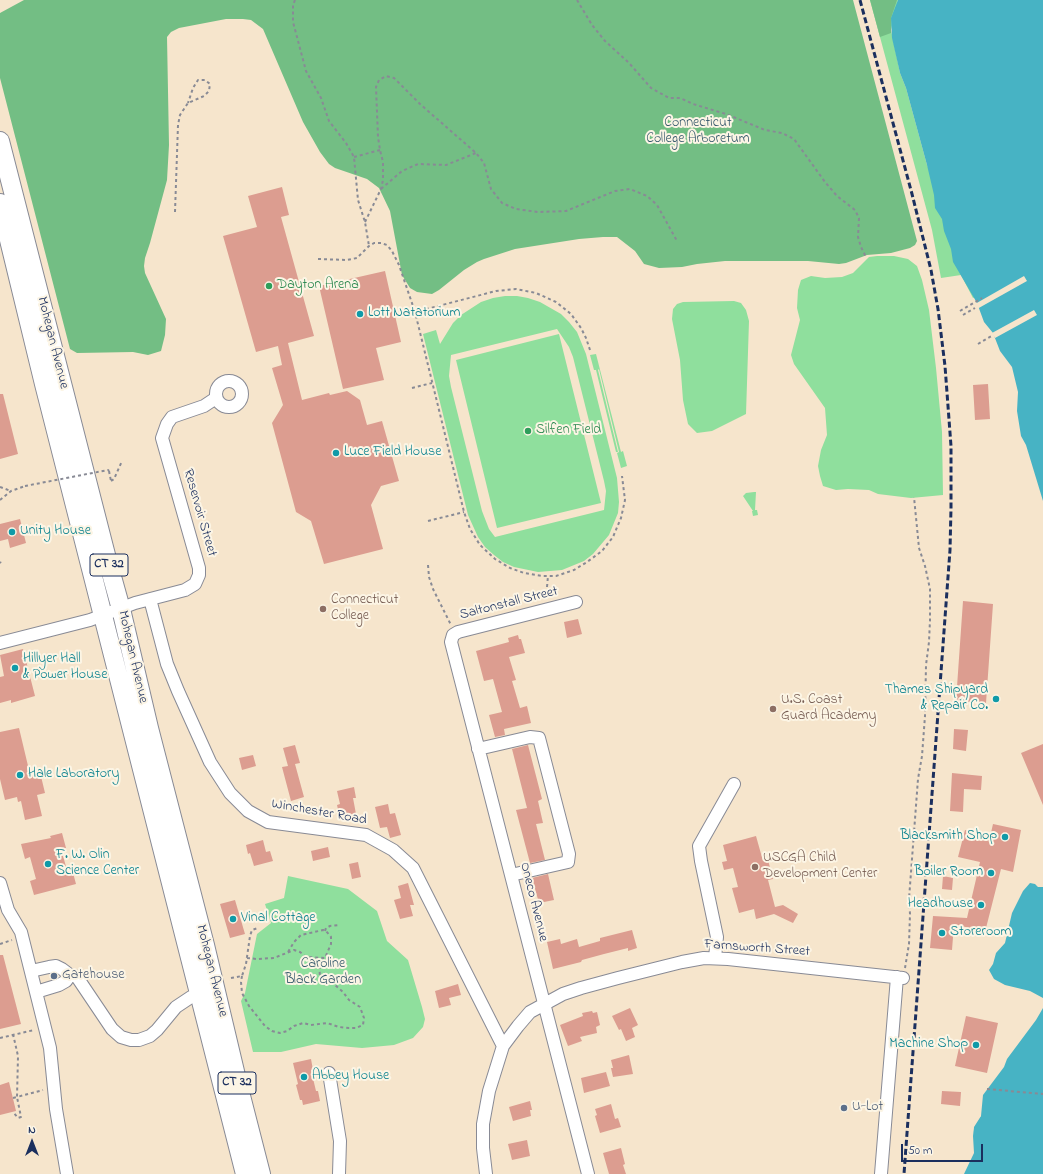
<!DOCTYPE html>
<style>
body{margin:0}
#map{position:relative;width:1043px;height:1174px;overflow:hidden;background:#f6e5cc;font-family:"Indie Flower",sans-serif}
canvas{display:block}
.north{position:absolute;left:12px;top:1122px;width:40px;height:40px;-webkit-text-stroke:3px #fcf5e5;paint-order:stroke;rotate:0deg;font-size:11px;font-weight:700;line-height:16px;text-align:center;color:#1b2f5e}
.north::after{content:'';display:block;margin:auto;width:14px;height:18px;background:#1b2f5e;clip-path:polygon(50% 0,100% 100%,50% 72%,0 100%)}
.scale{position:absolute;left:901px;top:1144px;width:82px;height:18px;box-sizing:border-box;border:2px solid #1b2f5e;border-top:0;padding-left:5px;font-size:12px;line-height:14px;white-space:nowrap;color:#1b2f5e;-webkit-text-stroke:3px #fcf5e5;paint-order:stroke}
</style>
<div id="map">
<canvas width="1043" height="1174"></canvas>
<div class="north">N</div>
<div class="scale">50 m</div>
</div>
<script>
const c = document.querySelector('canvas').getContext('2d');
c.lineJoin = 'round';
function fill(path, color) {
  c.fillStyle = color;
  c.fill(path, 'evenodd');
}
function toPath(rows) {
  const path = new Path2D();
  for (const r of rows) {
    if (r.length === 3) {
      path.moveTo(r[0] + r[2], r[1]);
      path.arc(r[0], r[1], r[2], 0, 2 * Math.PI);
      continue;
    }
    path.moveTo(r[0], r[1]);
    for (let i = 2; i < r.length; i += 2) path.lineTo(r[i], r[i + 1]);
  }
  return path;
}
function stroke(path, color, width, dash) {
  c.strokeStyle = color;
  c.lineWidth = width;
  c.lineCap = dash ? 'butt' : 'round';
  c.setLineDash(dash || []);
  c.stroke(path);
}
function label(font, color, halo, rows, align = 'center') {
  c.font = font + ' "Indie Flower",sans-serif';
  c.lineWidth = 4;
  c.setLineDash([]);
  c.textBaseline = 'middle';
  c.strokeStyle = halo;
  c.fillStyle = color;
  for (const [text, x, y, turn = 0] of rows) {
    c.save();
    c.translate(x, y);
    c.rotate((+turn || 0) * Math.PI / 180);
    c.textAlign = isNaN(turn) ? turn : align;
    if (halo) c.strokeText(text, 0, 0);
    c.fillText(text, 0, 0);
    c.restore();
  }
}
const green = toPath([
 [870,0,898,0,891,30,900,73,906,88,927,165,987,293,973,298,961,275,941,278,932,230],
 [877,256,894,256,908,259,917,266,922,280,929,310,936,368,942,432,943,495,911,498,878,494,869,490,848,489,836,490,823,486,820,476,818,466,821,450,827,435,825,408,794,364,791,355,800,320,797,308,798,290,801,280,811,276,825,278,842,277,853,273,869,257],
 [505,296,517,296,528,298,540,302,561,314,569,322,577,332,586,354,617,478,619,502,618,513,609,535,593,554,584,561,562,570,538,572,514,567,503,562,494,555,485,547,478,537,468,515,423,334,436,330,440,344,453,323,461,315,481,302,493,298],
 [557,329,569,347,573,357,604,481,606,491,604,510,495,537,489,529,482,511,451,387,449,376,451,355],
 [734,301,741,303,746,310,749,321,746,414,712,431,697,433,688,424,683,400,680,360,672,319,673,309,677,304,683,302],
 [559,334,601,503,497,528,456,360],
 [596,354,621,452,623,451,627,466,621,468,617,453,619,452,599,369,598,370,618,452,616,452,596,370,594,370,590,355],
 [754,492,756,492,755,510,757,510,758,515,753,516,752,511,753,511,743,496,746,493],
 [288,876,348,889,377,911,387,941,408,960,422,1007,425,1019,423,1027,413,1038,394,1045,362,1048,316,1044,281,1052,253,1052,241,1001,245,993,257,934,271,923,265,904,284,898]
]);
const forest = toPath([
 [24,0,853,0,917,241,915,245,910,248,891,253,867,255,846,263,839,264,808,261,725,261,697,264,682,267,659,268,644,264,635,251,617,237,603,237,579,239,515,249,484,259,477,262,464,270,439,290,432,294,417,292,410,288,402,275,390,211,379,188,367,179,335,168,329,164,320,152,303,122,263,29,251,20,243,19,226,19,179,28,171,32,167,37,169,145,167,180,150,243,145,258,144,266,145,273,166,319,165,335,161,351,148,355,133,352,77,353,70,349,0,78,0,13],
 [870,0,897,0,891,18,891,33,880,37]
]);
const water = toPath([
 [898,0,1043,0,1043,501,1026,445,1021,436,1017,411,1018,392,1012,367,1000,351,993,333,984,322,977,303,953,262,951,249,944,231,942,219,935,208,934,195,927,165,906,88,900,73,892,38,891,18],
 [1030,883,1035,884,1038,887,1043,887,1043,998,1030,991,1005,985,994,979,989,970,993,964,996,953,1005,943,1012,913,1023,891],
 [1043,1008,1043,1174,960,1174,969,1153,975,1120,981,1116,983,1095,1004,1067,1007,1059,1036,1020]
]);
const pier = toPath([
 [1024,276,1027,281,977,309,975,304],
 [1034,310,1037,315,995,338,992,333],
 [978,1116,981,1116,974,1127,973,1136,974,1153,964,1174,958,1174,967,1153,971,1125,974,1119]
]);
const building = toPath([
 [282,187,289,215,281,217,314,336,288,343,302,400,329,393,330,395,347,391,360,400,367,425,382,421,399,481,381,486,371,505,383,549,324,564,311,521,296,512,272,423,283,405,272,368,282,365,278,346,256,352,223,236,257,227,248,196],
 [385,271,401,342,376,348,384,380,343,389,319,286],
 [988,384,990,419,975,420,973,385],
 [0,394,3,394,18,454,0,459],
 [20,519,26,543,10,548,8,539,0,541,0,524],
 [963,601,993,604,986,703,956,701],
 [578,619,582,634,567,638,564,622],
 [518,635,519,639,521,639,525,653,509,657,516,680,512,681,520,708,527,706,531,723,504,729,505,735,495,737,489,715,502,712,493,679,484,681,476,651,509,642,508,638],
 [23,649,35,696,11,703,11,700,0,703,0,677,4,676,0,655],
 [19,728,29,770,39,768,45,793,37,795,42,816,25,820,21,801,18,802,17,797,5,800,0,779,0,732],
 [954,729,968,730,966,751,953,749],
 [1043,744,1043,805,1021,753],
 [295,745,300,763,295,764,304,797,291,801,282,767,288,766,283,748],
 [528,745,542,799,538,801,543,823,536,824,545,860,530,863,516,810,527,808,512,749],
 [253,755,256,766,242,770,239,758],
 [952,773,982,776,981,790,964,789,963,812,950,811],
 [354,787,356,798,353,798,356,814,346,816,345,813,339,814,337,805,340,804,337,791],
 [388,804,390,814,395,813,401,835,390,838,387,827,380,828,375,807],
 [993,824,1021,830,1013,872,1001,869,985,932,954,924,952,950,930,948,933,916,967,918,980,862,958,857,965,830,990,837],
 [62,833,66,848,61,849,67,870,72,869,76,884,34,895,30,881,36,879,30,857,25,859,21,844,51,838,50,836],
 [756,836,763,861,768,860,773,879,768,880,775,907,783,905,798,914,793,923,774,914,756,919,754,909,739,913,732,888,738,887,733,868,724,870,722,862,727,861,723,845],
 [263,840,266,852,270,851,273,861,254,866,250,853,248,854,246,845],
 [328,847,330,857,313,861,311,851],
 [358,862,361,877,352,879,349,864],
 [548,874,554,900,539,903,532,878],
 [943,876,953,878,952,890,942,889],
 [408,883,414,905,410,905,413,916,400,919,394,900,401,898,398,886],
 [235,900,245,934,230,938,220,904],
 [632,930,637,948,628,951,628,948,604,954,582,960,581,962,553,969,547,942,560,939,561,944,577,939,579,947,600,941,600,938],
 [0,955,3,955,21,1024,0,1029],
 [458,984,461,995,449,998,451,1005,439,1008,435,991],
 [630,1008,638,1025,632,1028,635,1037,626,1041,621,1029,619,1030,612,1016],
 [592,1011,593,1013,597,1012,600,1025,596,1027,597,1033,580,1037,582,1041,568,1046,560,1025,583,1016,582,1013],
 [966,1016,998,1023,987,1073,955,1066],
 [629,1055,633,1074,613,1077,611,1068,613,1068,611,1060],
 [311,1059,313,1070,311,1070,316,1091,318,1091,320,1101,303,1105,302,1100,300,1100,296,1085,298,1084,293,1063],
 [606,1072,610,1086,584,1093,581,1078],
 [9,1082,16,1111,0,1115,0,1085],
 [942,1091,961,1092,960,1106,941,1104],
 [530,1101,532,1110,530,1110,531,1116,513,1121,509,1107],
 [611,1104,615,1119,618,1118,621,1127,600,1133,595,1116,597,1115,595,1109],
 [527,1140,530,1156,512,1160,508,1144],
 [621,1148,625,1164,623,1165,626,1174,609,1174,603,1153]
]);
const path = toPath([
 [295,0,293,5,293,22,306,71,321,98,329,121,346,143,354,157,358,200,365,222,369,246],
 [577,0,592,25,605,41,629,63,651,88,669,98,680,98,693,104,726,114,765,130,782,133,794,139,825,182,837,196,855,210,859,218,858,237,861,247,866,257],
 [354,157,380,150],
 [381,189,402,171,418,164,446,165,476,153],
 [175,212,178,125,180,115,188,103,204,96,209,91,210,84,205,80,198,80,193,88,188,103],
 [365,222,381,189,383,180,383,162,380,150,378,137,376,87,379,80,386,76,394,78,420,104,476,153,484,163,491,189,502,203,516,209,538,212,566,211,615,191,630,189,647,196,657,205,677,241],
 [318,259,347,260,357,258,369,246,374,243,381,243,387,245,392,251,399,265,415,312],
 [960,311,982,298],
 [963,315,975,308],
 [978,344,993,335],
 [590,350,586,338,581,328,571,314,556,302,536,293,516,289,496,291,415,312,464,512,470,529,480,545,495,559,510,568,524,573,543,576,556,576,574,570,587,562,602,551,613,537,621,518,625,500,622,476],
 [412,388,432,383],
 [109,471,111,481],
 [111,481,114,479,122,461],
 [0,487,11,491],
 [0,500,11,491,25,486],
 [428,521,464,512],
 [0,562,1,563],
 [428,565,429,577,433,589,451,625],
 [547,587,548,576],
 [325,931,326,928,330,926,340,925],
 [0,944,12,940],
 [247,958,257,959,274,958,294,950,300,952,306,957,325,958,331,944,331,937,326,931,323,930,301,935,294,942,288,952],
 [905,968,909,944,910,914,909,899,918,779,922,756,925,716,926,665,929,642,930,620,930,589,925,566,919,548,914,497],
 [242,976,241,982,242,993,249,1006,265,1026,272,1031,280,1033,287,1031,294,1026,303,1023,311,1025,327,1023,339,1027,349,1028,356,1028,363,1025,364,1018,360,1007,349,1000,343,992,335,985,329,982,323,981,320,978,319,958],
 [231,978,242,976,246,964,250,936,252,930,258,928],
 [13,1034,18,1056,17,1097,43,1090],
 [0,1038,34,1030],
 [987,1089,1043,1094],
 [13,1098,17,1097,21,1117,18,1118,13,1112]
]);
const minor = toPath([
 [229,394,13],
 [150,599,167,664,178,691,210,762,230,793,248,811,268,822,366,835,393,850,413,868,503,1046],
 [576,602,458,632,453,635,451,642,588,1174],
 [0,643,90,620,135,603,185,590,195,584,199,575,199,568,162,438,167,424,172,417,204,406,216,398],
 [478,749,530,737,539,738,569,854,568,862,511,875],
 [0,883,8,910,21,932,50,1048,56,1109,67,1174],
 [715,958,717,937,701,861,699,846,734,784],
 [31,971,49,967,56,966,62,969,70,975,77,977,112,1029,121,1037,131,1040,139,1040,150,1036,157,1030,176,1007,191,997,206,993],
 [36,992,59,985,66,981,70,975],
 [329,1073,340,1141,339,1174],
 [486,1174,483,1148,483,1124,489,1091,503,1046,518,1026,530,1012,563,994,581,988,618,978,682,962,704,958,728,959,903,978],
 [881,1174,897,977]
]);
const highway = toPath([
 [0,141,106,555,121,609,149,728,205,945,238,1084,261,1174],
 [0,203,44,384,245,1174]
]);
const rail = toPath([
 [860,0,912,194,931,270,938,309,945,366,951,446,951,508,950,550,904,1174]
]);
const pathBridge = toPath([
 [25,486,108,470,109,471]
]);
const markers = [
 [269,286,4,"#2e9e5b"],
 [360,314,4,"#0f9aa8"],
 [528,431,4,"#2e9e5b"],
 [336,453,4,"#0f9aa8"],
 [12,532,4,"#0f9aa8"],
 [323,609,4,"#8d6e63"],
 [15,668,4,"#0f9aa8"],
 [996,699,4,"#0f9aa8"],
 [773,709,4,"#8d6e63"],
 [20,775,4,"#0f9aa8"],
 [1005,837,4,"#0f9aa8"],
 [48,864,4,"#0f9aa8"],
 [755,867,4,"#8d6e63"],
 [991,873,4,"#0f9aa8"],
 [981,905,4,"#0f9aa8"],
 [233,919,4,"#0f9aa8"],
 [942,933,4,"#0f9aa8"],
 [54,976,4,"#5c6f8a"],
 [976,1045,4,"#0f9aa8"],
 [304,1077,4,"#0f9aa8"],
 [844,1108,4,"#5c6f8a"]
];
const shields = [
 [109,565,38],
 [237,1083,38]
];
const shieldNames = [
 ["CT 32",109,565],
 ["CT 32",237,1083]
];
const parkNames = [
 ["Connecticut",698,124],
 ["College Arboretum",698,140],
 ["Caroline",323,965],
 ["Black Garden",323,981]
];
const leisureNames = [
 ["Dayton Arena",277,286],
 ["Silfen Field",536,431]
];
const cultureNames = [
 ["Lott Natatorium",368,314],
 ["Luce Field House",344,453],
 ["Unity House",20,532],
 ["Hillyer Hall",23,660],
 ["& Power House",23,676],
 ["Thames Shipyard",988,691,"right"],
 ["& Repair Co.",988,707,"right"],
 ["Hale Laboratory",28,775],
 ["Blacksmith Shop",997,837,"right"],
 ["F. W. Olin",56,856],
 ["Science Center",56,872],
 ["Boiler Room",983,873,"right"],
 ["Headhouse",973,905,"right"],
 ["Vinal Cottage",241,919],
 ["Storeroom",950,933],
 ["Machine Shop",968,1045,"right"],
 ["Abbey House",312,1077]
];
const streetNames = [
 ["Mohegan Avenue",52,343,76],
 ["Reservoir Street",199,513,74],
 ["Saltonstall Street",509,604,-14],
 ["Mohegan Avenue",132,657,77],
 ["Winchester Road",319,813,10],
 ["Oneco Avenue",533,902,76],
 ["Farnsworth Street",757,949,4],
 ["Mohegan Avenue",211,971,76]
];
const educationNames = [
 ["Connecticut",331,601],
 ["College",331,617],
 ["U.S. Coast",781,701],
 ["Guard Academy",781,717],
 ["USCGA Child",763,859],
 ["Development Center",763,875]
];
const serviceNames = [
 ["Gatehouse",62,976],
 ["U-Lot",852,1108]
];
fill(green, '#8fdf9d');
fill(forest, '#73be84');
fill(water, '#47b3c4');
fill(pier, '#f6e5cc');
fill(building, '#dc9d90');
stroke(minor, '#888a95', 14);
stroke(highway, '#888a95', 20);
stroke(path, '#888a95', 2, [3, 3]);
stroke(minor, '#fff', 12);
stroke(highway, '#fff', 18);
stroke(rail, '#1b2f5e', 3, [6, 3]);
stroke(pathBridge, '#888a95', 2, [3, 3]);
for (const [x, y, r, color] of markers) {
  const dot = new Path2D();
  dot.arc(x, y, r, 0, 2 * Math.PI);
  c.fillStyle = color;
  c.fill(dot);
  stroke(dot, '#fcf5e5', 1.5);
}
for (const [x, y, w] of shields) {
  const box = new Path2D();
  box.roundRect(x - w / 2, y - 11, w, 22, 3);
  c.fillStyle = '#fcf5e5';
  c.fill(box);
  stroke(box, '#1b2f5e', 1);
}
label('bold 13px', '#1b2f5e', null, shieldNames);
label('14px', '#385b6e', '#fcf5e5', parkNames);
label('14px', '#27864d', '#fcf5e5', leisureNames, 'left');
label('14px', '#0d838f', '#fcf5e5', cultureNames, 'left');
label('14px', '#1b2f5e', '#fcf5e5', streetNames);
label('14px', '#785e54', '#fcf5e5', educationNames, 'left');
label('14px', '#4e5e75', '#fcf5e5', serviceNames, 'left');
</script>
